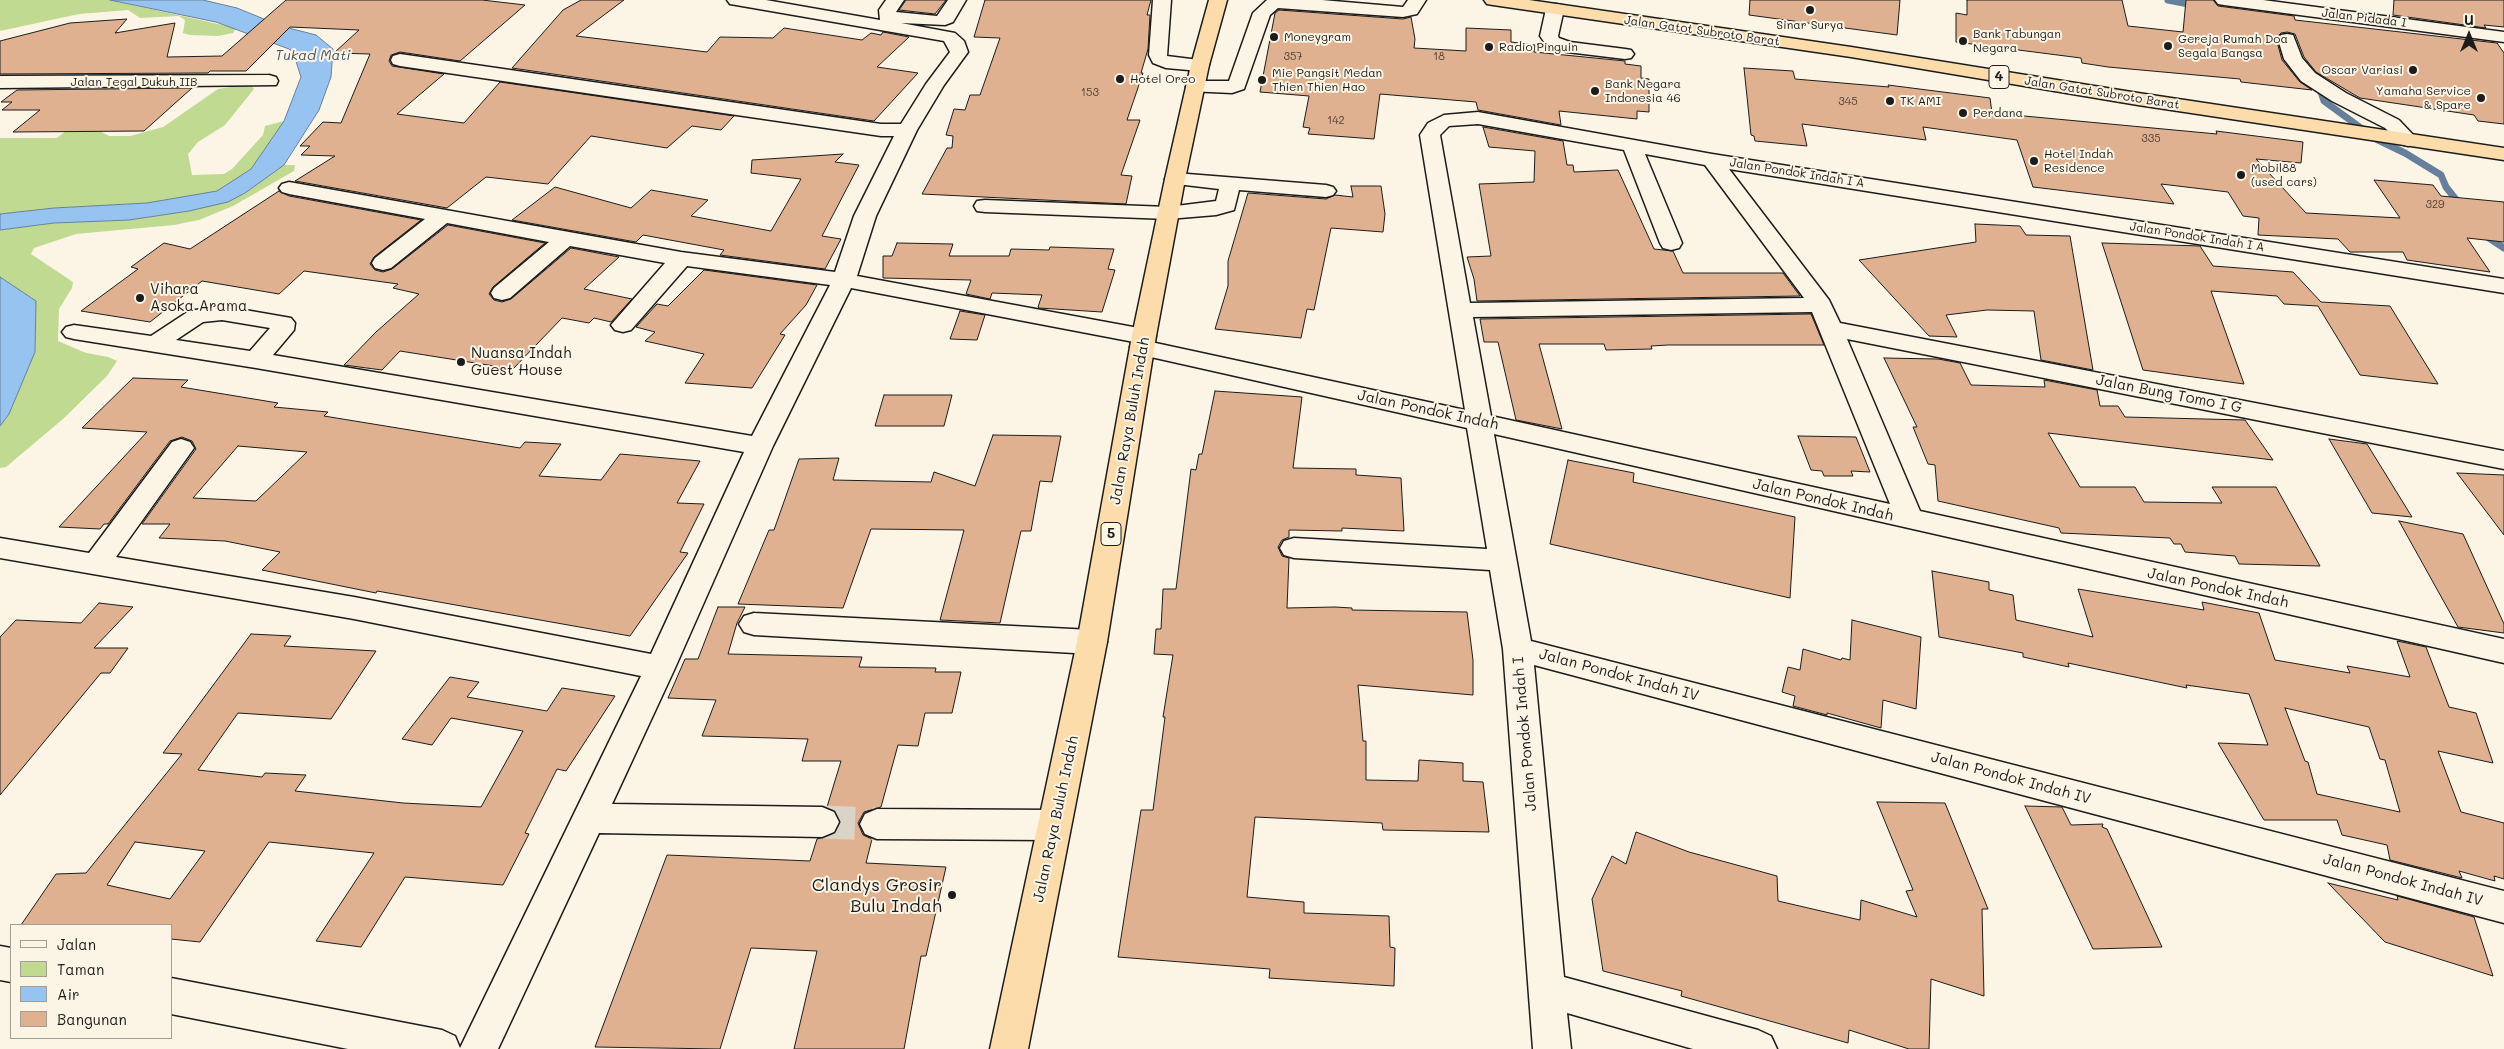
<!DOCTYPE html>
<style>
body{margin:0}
#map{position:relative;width:2504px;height:1049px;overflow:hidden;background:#fcf5e5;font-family:Mali,sans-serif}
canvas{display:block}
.legend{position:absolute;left:10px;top:924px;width:162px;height:115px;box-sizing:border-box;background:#fcf5e5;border:1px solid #a29e95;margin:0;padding:6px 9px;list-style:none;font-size:15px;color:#1c1c1c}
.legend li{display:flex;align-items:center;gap:10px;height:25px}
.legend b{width:25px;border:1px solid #a29e95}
.north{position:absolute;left:2444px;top:10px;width:50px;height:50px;-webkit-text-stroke:4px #fcf5e5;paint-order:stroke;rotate:0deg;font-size:14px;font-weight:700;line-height:20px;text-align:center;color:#1c1c1c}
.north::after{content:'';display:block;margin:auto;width:18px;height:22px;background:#1c1c1c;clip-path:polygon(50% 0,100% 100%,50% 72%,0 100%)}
</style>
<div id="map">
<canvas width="2504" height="1049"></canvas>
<ul class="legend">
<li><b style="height:6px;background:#fcf5e5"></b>Jalan</li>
<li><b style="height:14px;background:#c0da91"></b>Taman</li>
<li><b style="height:14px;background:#97c3f0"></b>Air</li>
<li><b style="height:14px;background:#dfb190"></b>Bangunan</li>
</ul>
<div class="north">U</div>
</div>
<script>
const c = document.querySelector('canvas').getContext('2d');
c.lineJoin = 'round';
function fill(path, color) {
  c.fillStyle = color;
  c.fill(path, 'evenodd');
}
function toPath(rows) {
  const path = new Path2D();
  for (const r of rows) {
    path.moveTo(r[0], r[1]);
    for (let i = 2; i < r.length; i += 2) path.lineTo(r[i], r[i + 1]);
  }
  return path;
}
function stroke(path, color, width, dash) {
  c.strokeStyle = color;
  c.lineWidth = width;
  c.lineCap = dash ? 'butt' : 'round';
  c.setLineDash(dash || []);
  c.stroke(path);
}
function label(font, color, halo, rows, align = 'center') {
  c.font = font + ' Mali,sans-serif';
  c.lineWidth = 4;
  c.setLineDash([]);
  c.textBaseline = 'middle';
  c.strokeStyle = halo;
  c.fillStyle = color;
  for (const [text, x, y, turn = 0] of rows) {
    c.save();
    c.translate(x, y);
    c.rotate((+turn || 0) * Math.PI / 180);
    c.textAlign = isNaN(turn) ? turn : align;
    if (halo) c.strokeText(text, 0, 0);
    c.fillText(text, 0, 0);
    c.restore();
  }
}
const green = toPath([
 [0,0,110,0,236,28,233,33,218,36,190,35,183,33,185,20,179,16,140,18,128,10,79,14,0,31],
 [242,85,251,85,254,89,225,125,198,142,188,154,192,175,224,174,232,169,263,135,265,126,284,121,251,169,217,191,147,203,54,208,0,214,0,138,57,138,112,94,135,87,138,94,98,130,109,136,130,136,163,127,218,89],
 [284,165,295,165,294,171,233,206,199,220,174,225,76,234,34,248,31,254,73,282,72,288,59,309,58,341,86,353,108,357,117,361,107,376,63,419,6,467,0,468,0,426,9,414,35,352,36,301,0,277,0,230,54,223,129,220,189,211,245,193]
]);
const water = toPath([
 [110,0,203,0,237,8,281,26,316,35,333,49,331,77,319,110,284,165,245,193,228,202,189,211,129,220,54,223,0,230,0,214,54,208,147,203,217,191,251,169,284,121,301,77,293,52,289,49,216,22,110,0],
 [0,277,36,301,35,352,9,414,0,426,0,277]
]);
const stream = toPath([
 [2168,0,2199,6],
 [2314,84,2321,92,2324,101,2376,139,2405,153,2441,175,2446,187,2462,207],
 [2483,234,2504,248]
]);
const building = toPath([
 [286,0,482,0,525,5,460,61,400,52,391,55,389,61,392,66,444,74,397,114,464,123,500,82,734,116,721,130,692,126,667,148,591,136,548,184,486,177,447,208,295,181,335,156,301,155,310,146,300,146,323,122,341,123,370,54,334,53,359,30,290,27,246,71,210,71,208,73,0,74,0,41,70,23,127,19,115,33,175,23,167,57,222,56,286,0],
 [581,0,624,0,576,36,707,52,720,37,773,38,784,28,862,40,871,33,881,35,883,32,909,37,877,67,918,73,874,121,512,68,563,10,581,0],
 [906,0,946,0,935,14,899,10,906,0],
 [985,0,1151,0,1147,15,1150,15,1148,49,1141,73,1143,73,1127,120,1140,120,1121,175,1132,176,1126,204,922,194,947,148,952,148,953,136,946,135,954,109,965,110,970,95,980,95,1000,38,974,37,985,0],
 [1750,0,1900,0,1897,35,1749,15,1750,0],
 [1967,0,2122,0,2128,26,2183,32,2186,0,2213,0,2218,6,2294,16,2295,20,2497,43,2504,53,2504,124,2478,121,2474,115,2360,98,2316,72,2304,57,2295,34,2287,32,2281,33,2276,38,2282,60,2300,82,2312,90,2241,82,2240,79,2108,67,2082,63,2081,58,1956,42,1956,13,1967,15,1967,0],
 [2394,0,2504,0,2504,27,2484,25,2486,28,2393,15,2394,0],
 [1279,10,1403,19,1411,17,1415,39,1414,48,1466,51,1466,28,1511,30,1511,42,1535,45,1534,52,1625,61,1625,64,1641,66,1641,78,1649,79,1649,112,1637,111,1637,119,1559,111,1561,125,1478,110,1476,102,1380,94,1374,139,1308,134,1310,128,1303,127,1309,96,1260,92,1275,13,1279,10],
 [1744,68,1793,71,1795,79,1889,87,1888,85,1990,98,1992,113,2217,134,2216,131,2303,142,2301,163,2256,159,2306,213,2400,218,2374,180,2433,185,2441,196,2504,202,2504,242,2467,238,2490,272,2407,260,2403,252,2350,252,2338,239,2258,235,2259,218,2243,216,2228,192,2161,184,2174,204,2033,187,2017,140,1923,127,1926,140,1802,124,1807,146,1755,141,1754,136,1751,135,1744,68],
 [192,88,144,131,13,132,40,110,2,110,12,102,1,102,17,90,192,88],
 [1483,127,1563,141,1567,165,1573,165,1574,172,1618,170,1654,249,1673,251,1683,273,1783,273,1800,296,1477,301,1474,279,1467,257,1491,256,1479,184,1534,182,1535,151,1489,147,1483,127],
 [843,154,835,162,859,165,822,236,841,239,825,269,720,255,724,250,643,235,636,242,512,220,555,187,631,208,651,190,708,200,691,216,771,231,801,179,751,173,752,160,843,154],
 [1351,186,1381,186,1385,214,1383,232,1331,228,1314,310,1307,309,1301,338,1215,329,1228,286,1228,261,1248,193,1326,199,1335,195,1353,197,1351,186],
 [279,191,289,196,421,220,374,257,370,264,375,270,383,272,392,269,448,225,545,243,493,287,489,294,494,300,502,302,511,299,571,248,619,257,584,289,632,299,611,322,594,318,589,323,562,318,513,369,400,351,382,370,344,365,376,332,419,294,393,288,398,284,304,271,279,294,202,281,150,322,81,311,138,269,131,267,164,243,190,249,279,191],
 [1975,224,2020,226,2026,235,2070,236,2093,370,2041,360,2034,311,1987,310,1946,315,1957,337,1929,336,1859,260,1976,242,1975,224],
 [897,243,953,244,949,256,1009,256,1011,249,1049,250,1050,247,1114,249,1108,269,1115,270,1102,312,1039,308,1038,307,1042,295,992,293,990,299,966,294,971,280,883,278,883,256,892,256,897,243],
 [2102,243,2200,246,2213,266,2293,272,2321,302,2390,306,2438,384,2360,375,2318,306,2284,304,2277,296,2211,291,2244,384,2143,370,2102,243],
 [704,270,817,285,806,305,780,334,785,335,752,388,685,383,704,354,645,341,655,332,636,327,657,304,668,306,704,270],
 [960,311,985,315,977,340,950,339,960,311],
 [1811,314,1824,345,1668,345,1651,346,1652,349,1606,350,1604,344,1539,344,1562,429,1516,420,1498,342,1484,342,1480,319,1811,314],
 [1884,358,1938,359,1960,363,1971,385,2045,387,2044,380,2097,390,2100,406,2118,406,2125,417,2245,420,2273,460,2048,433,2080,487,2135,487,2144,502,2222,503,2212,487,2276,487,2320,566,2239,564,2235,556,2185,552,2181,544,2174,544,2170,538,2061,533,2059,528,1938,501,1935,465,1928,464,1913,427,1917,427,1884,358],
 [133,378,188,380,181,387,278,403,274,407,328,412,324,416,520,448,525,442,561,444,539,476,601,480,620,454,700,461,677,503,704,504,680,552,688,553,630,636,377,591,376,593,262,570,280,552,225,541,159,538,170,524,142,524,196,449,192,441,182,437,170,441,108,524,104,524,100,529,59,527,147,432,82,428,133,378],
 [238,446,307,452,256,501,193,498,238,446],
 [1215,391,1302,397,1293,468,1356,469,1356,475,1401,478,1404,531,1342,528,1342,531,1289,530,1289,537,1282,540,1278,547,1282,556,1289,558,1287,608,1335,607,1352,608,1352,610,1467,612,1473,660,1473,695,1358,685,1363,741,1366,741,1366,780,1418,781,1419,760,1463,763,1463,781,1483,782,1489,832,1383,830,1382,823,1255,817,1247,897,1304,902,1304,913,1389,916,1390,947,1395,948,1394,986,1269,978,1270,969,1118,957,1141,810,1153,810,1165,717,1163,717,1173,655,1154,654,1156,629,1161,629,1163,589,1176,589,1191,469,1196,470,1199,454,1202,454,1215,391],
 [884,395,952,395,944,426,875,426,884,395],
 [993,435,1061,436,1052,482,1040,481,1031,531,1021,531,1000,623,940,620,964,530,871,529,843,608,738,604,769,530,774,530,799,459,839,458,833,480,931,482,934,472,975,486,993,435],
 [1798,436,1856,437,1870,472,1851,471,1853,476,1824,476,1822,471,1811,470,1798,436],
 [2329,439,2367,444,2412,517,2372,513,2329,439],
 [1568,460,1634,473,1633,482,1795,517,1790,598,1550,544,1568,460],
 [2457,473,2504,475,2504,535,2457,473],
 [2399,521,2463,534,2504,624,2504,633,2458,627,2399,521],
 [1932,571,1989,582,1989,590,2013,595,2016,620,2093,637,2078,589,2204,610,2202,602,2259,613,2275,660,2350,673,2347,666,2410,677,2397,641,2426,647,2449,707,2476,713,2493,763,2438,751,2461,812,2504,823,2504,879,2494,876,2495,881,2459,871,2462,878,2390,860,2387,845,2342,835,2337,820,2264,820,2218,743,2268,745,2249,694,2186,685,2187,688,2068,663,2069,667,2023,657,2023,653,1939,637,1932,571],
 [2285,708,2369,727,2380,759,2385,760,2400,812,2317,794,2308,762,2305,761,2285,708],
 [99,603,133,607,94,648,128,648,110,673,101,673,0,795,0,637,16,620,81,623,99,603],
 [718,607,745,607,737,623,728,654,862,657,859,667,936,668,935,672,961,672,952,713,925,713,918,746,898,745,881,807,864,812,858,823,863,835,872,839,866,863,946,867,926,956,921,956,904,1049,794,1049,817,951,751,948,720,1049,595,1047,667,855,810,861,817,839,835,834,841,823,836,811,827,807,841,761,802,761,808,739,702,736,716,700,668,698,685,659,698,659,718,607],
 [1852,620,1921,637,1916,709,1883,700,1881,728,1827,713,1827,715,1793,706,1795,696,1782,692,1788,667,1800,670,1803,649,1841,660,1842,658,1850,660,1852,620],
 [251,634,291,636,284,646,376,651,331,719,238,713,198,770,262,777,265,773,306,775,295,791,403,803,481,807,523,731,451,718,432,745,402,739,450,677,479,682,467,697,547,711,562,688,615,696,566,771,557,769,525,833,529,834,503,885,405,877,361,947,316,941,374,853,269,842,200,942,171,939,171,925,21,925,56,874,86,873,182,754,163,753,251,634],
 [135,842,205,851,170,899,107,885,135,842],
 [1877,802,1945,803,1988,909,1982,909,1984,996,1931,979,1929,1049,1909,1049,1849,1030,1848,1043,1681,996,1682,991,1603,971,1592,899,1612,856,1626,864,1636,832,1689,852,1777,876,1778,901,1860,920,1861,900,1917,917,1906,891,1913,890,1877,802],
 [2025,806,2062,807,2071,825,2103,824,2102,827,2107,829,2162,947,2093,949,2025,806],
 [2328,883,2398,900,2397,896,2474,917,2493,976,2385,942,2328,883]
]);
const minorTunnel = toPath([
 [822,822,877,824]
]);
const minor = toPath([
 [727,0,766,0,880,20,879,10,886,0,904,0,896,12,937,16,948,0,966,0,953,22,945,25,901,23,955,33,964,41,968,52,944,85,917,130,876,216,857,276,1144,329,1152,331,1156,336,1151,342,1465,410,1420,135,1428,123,1444,115,1478,112,1712,154,2504,279,2504,293,1729,169,1829,300,1840,323,2504,451,2504,469,1847,339,1920,511,2504,639,2504,663,1494,434,1531,641,2504,891,2504,923,1534,665,1564,977,1758,1030,1771,1036,1777,1049,1693,1049,1567,1013,1571,1049,1533,1049,1503,649,1490,570,1294,558,1284,555,1280,548,1284,541,1294,538,1487,549,1467,428,1142,355,1134,352,1130,347,1134,342,851,288,773,446,675,668,612,804,822,807,834,812,839,822,834,832,822,837,599,833,498,1049,348,1049,171,1014,171,978,442,1030,455,1036,460,1048,641,676,354,619,0,558,0,538,89,553,172,442,181,439,190,442,194,448,116,557,354,597,651,654,744,452,256,368,74,339,66,337,62,332,66,327,74,325,151,336,189,311,222,306,291,318,295,323,294,330,273,355,752,436,830,285,687,266,631,330,623,332,615,330,611,325,665,263,570,246,510,298,502,300,494,298,491,293,494,288,549,242,447,223,391,268,383,270,375,268,372,263,375,258,425,219,289,194,282,192,279,188,282,184,289,182,681,252,835,272,854,216,894,136,881,136,400,66,393,64,391,60,393,56,400,54,881,124,901,124,926,84,950,52,944,41,736,5,730,4,727,0],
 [1478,124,1624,150,1660,243,1663,248,1671,250,1679,248,1682,243,1645,154,1705,165,1804,298,1470,303,1440,135,1449,126,1478,124],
 [1812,312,1890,504,1491,416,1473,317,1812,312],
 [222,320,270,328,250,351,176,340,203,322,222,320],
 [1153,0,1171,0,1167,56,1207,61,1209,65,1207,69,1200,71,1166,68,1153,63,1149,55,1153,0],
 [1267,0,1322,0,1403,7,1408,0,1426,0,1417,14,1403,17,1278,8,1270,15,1244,89,1232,93,1188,91,1186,87,1188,83,1195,81,1229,81,1253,13,1267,0],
 [2215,0,2263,0,2504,32,2504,42,2224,5,2218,4,2215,0],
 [1555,4,1561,5,1564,9,1558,36,1559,38,1570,42,1625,49,1631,50,1634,54,1631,58,1625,59,1567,52,1547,46,1540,36,1546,9,1549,5,1555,4],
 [2287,34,2293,35,2302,58,2315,73,2346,93,2399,120,2418,140,2415,144,2408,146,2401,144,2385,128,2332,101,2301,81,2284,59,2278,39,2281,35,2287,34],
 [269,75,276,77,278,81,276,85,0,88,0,76,269,75],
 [1175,173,1326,185,1333,187,1336,191,1333,195,1326,197,1239,190,1234,210,1216,215,1168,219,985,212,977,211,974,206,977,201,985,200,1168,207,1216,201,1219,189,1168,183,1165,179,1168,175,1175,173],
 [754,613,1092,630,1103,634,1107,642,1103,650,1092,654,754,635,744,632,739,624,744,616,754,613],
 [877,809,1054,810,1066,815,1071,825,1066,835,1054,840,877,839,865,834,860,824,865,814,877,809],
 [0,946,11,948,11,982,0,980,0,946]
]);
const highway = toPath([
 [1209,0,1227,0,1209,65,1185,179,1156,336,1107,642,1028,1049,990,1049,1077,642,1132,336,1165,179,1191,65,1209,0],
 [1484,0,1529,0,1851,47,2138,93,2504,148,2504,160,2138,105,1851,57,1493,5,1487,4,1484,0]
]);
const markers = [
 [1810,10,5,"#1c1c1c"],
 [1274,37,5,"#1c1c1c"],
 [1963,41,5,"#1c1c1c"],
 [2168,46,5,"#1c1c1c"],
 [1489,47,5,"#1c1c1c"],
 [2413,70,5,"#1c1c1c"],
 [1120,79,5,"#1c1c1c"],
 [1262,80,5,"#1c1c1c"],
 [1595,91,5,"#1c1c1c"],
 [2481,98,5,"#1c1c1c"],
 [1890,101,5,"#1c1c1c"],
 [1963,113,5,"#1c1c1c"],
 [2034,161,5,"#1c1c1c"],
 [2241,175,5,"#1c1c1c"],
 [140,298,5,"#1c1c1c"],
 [461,362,5,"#1c1c1c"],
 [952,895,5,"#1c1c1c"]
];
const farNumbernames = [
 ["357",1293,57],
 ["18",1439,57],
 ["153",1090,93],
 ["345",1848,102],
 ["142",1336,121],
 ["335",2151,139],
 ["329",2435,205]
];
const farStreetnames = [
 ["Jalan Pidada I",2364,18,7],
 ["Jalan Gatot Subroto Barat",1702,31,8],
 ["Jalan Tegal Dukuh IIB",134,82],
 ["Jalan Gatot Subroto Barat",2102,93,9],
 ["Jalan Pondok Indah I A",1797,173,9],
 ["Jalan Pondok Indah I A",2197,237,9]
];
const farPoinames = [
 ["Sinar Surya",1810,25,"center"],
 ["Bank Tabungan",1973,34],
 ["Negara",1973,48],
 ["Moneygram",1284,37],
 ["Gereja Rumah Doa",2178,39],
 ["Segala Bangsa",2178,53],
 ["Radio Pinguin",1499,47],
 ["Oscar Variasi",2403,70,"right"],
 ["Mie Pangsit Medan",1272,73],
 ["Thien Thien Hao",1272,87],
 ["Hotel Oreo",1130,79],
 ["Bank Negara",1605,84],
 ["Indonesia 46",1605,98],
 ["Yamaha Service",2471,91,"right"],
 ["& Spare",2471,105,"right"],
 ["TK AMI",1900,101],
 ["Perdana",1973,113],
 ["Hotel Indah",2044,154],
 ["Residence",2044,168],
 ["Mobil88",2251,168],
 ["(used cars)",2251,182]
];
const farWaternames = [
 ["Tukad Mati",313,56]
];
const shields = [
 [1999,77,20],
 [1111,534,20]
];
const shieldNames = [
 ["4",1999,77],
 ["5",1111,534]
];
const poiNames = [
 ["Vihara",150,289],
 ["Asoka Arama",150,306],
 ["Nuansa Indah",471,353],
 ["Guest House",471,370]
];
const streetNames = [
 ["Jalan Bung Tomo I G",2169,394,11],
 ["Jalan Pondok Indah",1428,410,12],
 ["Jalan Raya Buluh Indah",1130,421,-80],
 ["Jalan Pondok Indah",1823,500,13],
 ["Jalan Pondok Indah",2218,588,12],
 ["Jalan Pondok Indah IV",1619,675,15],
 ["Jalan Pondok Indah I",1525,734,-95],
 ["Jalan Pondok Indah IV",2011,778,15],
 ["Jalan Raya Buluh Indah",1056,819,-78],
 ["Jalan Pondok Indah IV",2403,880,15]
];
const nearPoinames = [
 ["Clandys Grosir",942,885],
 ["Bulu Indah",942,906]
];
fill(green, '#c0da91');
fill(water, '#97c3f0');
stroke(water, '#66809b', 1);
stroke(stream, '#66809b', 7);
fill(building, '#dfb190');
stroke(building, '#1c1c1c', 1);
stroke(minorTunnel, '#dad4c7', 33, [33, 17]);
stroke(minor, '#1c1c1c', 3);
stroke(highway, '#1c1c1c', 3);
fill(minor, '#fcf5e5');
fill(highway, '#fddcac');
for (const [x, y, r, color] of markers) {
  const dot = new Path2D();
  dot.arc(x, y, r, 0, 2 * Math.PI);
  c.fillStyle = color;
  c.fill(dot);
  stroke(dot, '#fcf5e5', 2);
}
label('11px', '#4d4139', null, farNumbernames);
label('12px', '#1c1c1c', '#fcf5e5', farStreetnames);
label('12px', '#1c1c1c', '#fcf5e5', farPoinames, 'left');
label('italic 14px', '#475666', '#fcf5e5', farWaternames);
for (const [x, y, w] of shields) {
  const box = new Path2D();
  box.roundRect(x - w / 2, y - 11.5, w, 23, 4);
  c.fillStyle = '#fcf5e5';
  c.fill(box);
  stroke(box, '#1c1c1c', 1);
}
label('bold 14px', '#1c1c1c', null, shieldNames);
label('15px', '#1c1c1c', '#fcf5e5', poiNames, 'left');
label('15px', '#1c1c1c', '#fcf5e5', streetNames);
label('18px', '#1c1c1c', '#fcf5e5', nearPoinames, 'right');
</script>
